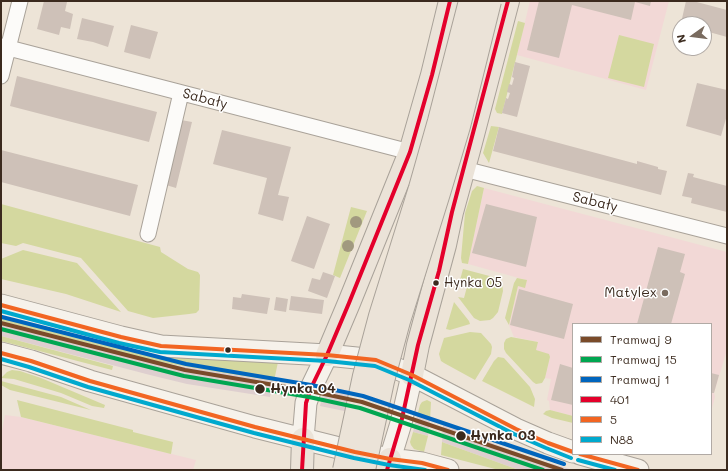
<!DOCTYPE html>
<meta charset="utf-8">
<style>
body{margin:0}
#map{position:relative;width:728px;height:471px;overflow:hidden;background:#ede4d7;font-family:Mali,sans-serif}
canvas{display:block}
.frame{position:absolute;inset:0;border:2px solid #3b2a1e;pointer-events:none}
.legend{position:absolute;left:572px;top:323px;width:140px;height:132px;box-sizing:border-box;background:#fff;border:1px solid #b1aaa5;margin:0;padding:5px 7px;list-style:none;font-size:12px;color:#3b2a1e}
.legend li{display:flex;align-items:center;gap:8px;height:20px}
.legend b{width:20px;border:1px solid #b1aaa5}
.north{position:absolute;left:672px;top:16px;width:40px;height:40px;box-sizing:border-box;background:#fff;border:1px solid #b1aaa5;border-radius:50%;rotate:256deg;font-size:11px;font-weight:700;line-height:16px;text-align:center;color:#3b2a1e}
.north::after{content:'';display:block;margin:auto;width:14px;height:18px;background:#796b5f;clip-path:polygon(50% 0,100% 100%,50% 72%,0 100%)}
</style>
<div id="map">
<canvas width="728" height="471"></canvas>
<div class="frame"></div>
<ul class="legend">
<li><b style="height:5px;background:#7a4b2a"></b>Tramwaj 9</li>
<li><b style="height:5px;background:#00a651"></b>Tramwaj 15</li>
<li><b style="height:5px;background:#0065bd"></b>Tramwaj 1</li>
<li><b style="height:5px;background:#e4002b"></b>401</li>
<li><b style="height:5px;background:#f26522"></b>5</li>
<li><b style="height:5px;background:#00a9ce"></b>N88</li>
</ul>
<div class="north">N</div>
</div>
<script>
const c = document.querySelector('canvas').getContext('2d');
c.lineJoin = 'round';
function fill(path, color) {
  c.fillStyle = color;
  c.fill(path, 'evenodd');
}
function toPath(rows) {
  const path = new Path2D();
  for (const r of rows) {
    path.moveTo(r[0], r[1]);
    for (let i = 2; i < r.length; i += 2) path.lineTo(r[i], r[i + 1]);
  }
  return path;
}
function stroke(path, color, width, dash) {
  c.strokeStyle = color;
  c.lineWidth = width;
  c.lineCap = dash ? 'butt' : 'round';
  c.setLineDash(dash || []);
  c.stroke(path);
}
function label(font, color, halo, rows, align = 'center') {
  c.font = font + ' Mali,sans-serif';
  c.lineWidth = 3;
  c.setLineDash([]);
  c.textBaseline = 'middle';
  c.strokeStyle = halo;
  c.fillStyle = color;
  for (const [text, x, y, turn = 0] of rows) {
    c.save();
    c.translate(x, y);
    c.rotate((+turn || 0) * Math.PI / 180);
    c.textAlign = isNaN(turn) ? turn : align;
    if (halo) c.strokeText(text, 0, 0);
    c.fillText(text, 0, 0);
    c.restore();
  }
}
const built = toPath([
 [530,1,669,1,646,90,517,55],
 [484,188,727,252,727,350,714,393,715,397,711,412,711,324,573,324,573,416,550,410,549,401,547,400,551,379,545,378,550,357,536,350,538,342,514,337,509,325,518,286,526,280,468,264],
 [5,415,21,417,196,460,193,470,1,470,1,436]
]);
const industrial = toPath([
 [1,321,173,365,274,381,270,397,187,384,150,375,1,336],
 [324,390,363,398,389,407,386,422,359,414,320,406],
 [417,416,430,421,428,436,413,432],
 [443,425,535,459,573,470,519,470,505,465,442,442]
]);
const green = toPath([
 [518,21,525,23,502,114,497,113,495,109],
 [619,35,654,44,644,87,608,78],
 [491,126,499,127,489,163,483,153],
 [477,186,484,188,468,264,462,263,461,258,465,213,472,191],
 [1,204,160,247,161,252,188,269,198,272,200,275,199,310,196,313,189,314,153,318,128,311,81,258,23,243,16,246,1,243],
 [351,207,367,211,340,278,333,275],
 [23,250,77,263,121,312,66,294,1,279,1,259],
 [463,269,497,278,502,283,503,291,498,312,493,318,490,320,480,321,474,318,458,297,464,298,468,283,460,280],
 [517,278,527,280,525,288,518,286,509,325,505,318,514,283],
 [454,302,469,321,470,324,450,330,446,329],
 [1,318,84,340,159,357,278,362,274,381,199,369,155,361,1,321],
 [470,332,481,333,491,344,492,347,491,354,475,380,444,363,441,361,439,354,444,338],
 [1,336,113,366,112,370,1,341],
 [511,337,538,342,536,350,549,354,550,357,545,378,542,383,536,384,533,382,506,353,504,349,504,343,506,339],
 [498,357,504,358,530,387,535,399,534,407,482,381,494,361],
 [12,370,20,371,41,378,105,405,104,408,92,406,61,393,14,379,1,378,7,372],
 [1,381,61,397,91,410,10,390,1,385],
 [17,400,133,430,133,432,173,442,171,454,21,417],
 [427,400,431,402,430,421,417,416,420,405,422,402],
 [550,410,573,416,573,423,552,418,543,414,546,411],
 [413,432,428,436,424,452,414,449,411,445,410,442],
 [442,442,505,465,519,470,499,470,441,455]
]);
const building = toPath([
 [44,1,61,1,67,2,65,11,73,14,70,29,61,27,59,35,37,29],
 [539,1,651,1,650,6,635,2,631,20,572,5,559,58,527,50],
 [686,1,693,1,727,10,727,37,709,32,710,30,704,29,704,24,686,24,681,23],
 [82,18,114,26,108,47,93,42,77,39],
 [131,25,158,32,150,59,124,52],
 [515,62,530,66,517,117,502,113,506,98,508,99,510,93,507,92,509,84,512,85,514,78,512,77],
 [17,76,157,112,149,142,10,106],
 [697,83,727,90,727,115,721,136,686,126],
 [181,120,192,122,176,188,166,185],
 [499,127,637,164,637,161,658,167,658,169,667,171,661,195,493,151],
 [222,130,291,147,278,195,289,197,283,221,258,214,267,178,213,164],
 [1,150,138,185,130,216,1,182],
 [688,173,694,174,693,177,727,186,727,212,691,203,692,198,682,196],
 [486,204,537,217,526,267,472,253],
 [307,216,330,224,314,269,291,261],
 [658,247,685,254,680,272,685,274,671,324,637,324],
 [323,272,335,276,327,298,308,291,312,278,320,280],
 [519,289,573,304,564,339,510,325],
 [242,294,270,298,267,314,232,309,233,297,241,298],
 [291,296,324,300,322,314,289,310],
 [276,297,288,299,286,312,274,310],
 [560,364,573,368,573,405,551,400],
 [711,373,719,375,714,393,711,393]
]);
const minor = toPath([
 [1,46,410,152],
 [1,76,20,1],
 [464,169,727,236],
 [148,234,181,93]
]);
const secondary = toPath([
 [1,305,121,337,161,346,327,355,376,360,412,375,516,429,548,443,573,452],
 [1,353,31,361,90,381,255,427,355,452,390,459,422,463,448,470],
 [303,439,306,403,311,388,327,355],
 [580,454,638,470],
 [390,459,401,423,412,375]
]);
const primary = toPath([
 [327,355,349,303,410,152,432,75,450,1],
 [412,375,418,345,445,245,452,212,469,150,508,1],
 [302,470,303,439],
 [387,470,390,459]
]);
const primaryBridge = toPath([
 [344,470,364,376,380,316,420,188,439,121,470,1],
 [364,470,383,381,399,321,439,193,459,126,490,1]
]);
const bus1 = toPath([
 [302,470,306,403,311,388,327,355,349,303,410,152,432,75,450,1],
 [387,470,401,423,418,345,439,271,452,212,508,1]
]);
const bus2 = toPath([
 [1,305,121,337,161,346,327,355,376,360,412,375,516,429,548,443,573,452],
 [1,353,31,361,90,381,255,427,355,452,390,459,422,463,448,470],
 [580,454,638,470]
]);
const bus3 = toPath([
 [1,311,119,343,160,352,327,361,375,366,409,380,514,434,546,448,571,458],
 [1,359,29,367,88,387,254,433,354,458,389,465,425,470],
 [578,460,615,470]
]);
const tram1 = toPath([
 [1,323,185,370,310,391,362,402,562,470]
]);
const tram2 = toPath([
 [1,329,184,376,309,397,360,408,543,470]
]);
const tram3 = toPath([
 [2,317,186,364,311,385,363,396,564,464]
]);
const trees = [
 [356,222],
 [348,246]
];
const markers = [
 [436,283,3.5,"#3b2a1e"],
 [665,293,4,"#796b5f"],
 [228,350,3.5,"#3b2a1e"],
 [260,389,5.5,"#3b2a1e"],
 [461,436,5.5,"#3b2a1e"]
];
const busNames = [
 ["Hynka 05",444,283]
];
const streetNames = [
 ["Sabały",205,99,15],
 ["Sabały",595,202,14]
];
const poiNames = [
 ["Matylex",657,293]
];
const stopNames = [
 ["Hynka 04",270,389],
 ["Hynka 03",470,436]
];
fill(built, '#f2d8d6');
fill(industrial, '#decfcf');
fill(green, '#d4d89f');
fill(building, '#cec1b8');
stroke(minor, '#a9a299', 17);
stroke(secondary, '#a9a299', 23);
stroke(primary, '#a9a299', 24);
stroke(minor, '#fcfbf9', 15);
stroke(secondary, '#f6f2eb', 21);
stroke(primary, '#ebe3d8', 22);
stroke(primaryBridge, '#a9a299', 24, []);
stroke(primaryBridge, '#ebe3d8', 22);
stroke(bus1, '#e4002b', 4);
stroke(bus2, '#f26522', 4);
stroke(bus3, '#00a9ce', 4);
stroke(tram1, '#7a4b2a', 4);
stroke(tram2, '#00a651', 4);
stroke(tram3, '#0065bd', 4);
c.fillStyle = '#a1997f';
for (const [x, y] of trees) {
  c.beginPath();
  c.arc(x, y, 6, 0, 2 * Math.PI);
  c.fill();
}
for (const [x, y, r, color] of markers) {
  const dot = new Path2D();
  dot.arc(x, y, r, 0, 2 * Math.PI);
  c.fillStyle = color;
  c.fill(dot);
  stroke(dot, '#fff', 1.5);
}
label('13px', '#3b2a1e', '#fff', busNames, 'left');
label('14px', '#3b2a1e', '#fff', streetNames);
label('14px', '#3b2a1e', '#fff', poiNames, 'right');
label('bold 14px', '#3b2a1e', '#fff', stopNames, 'left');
</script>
